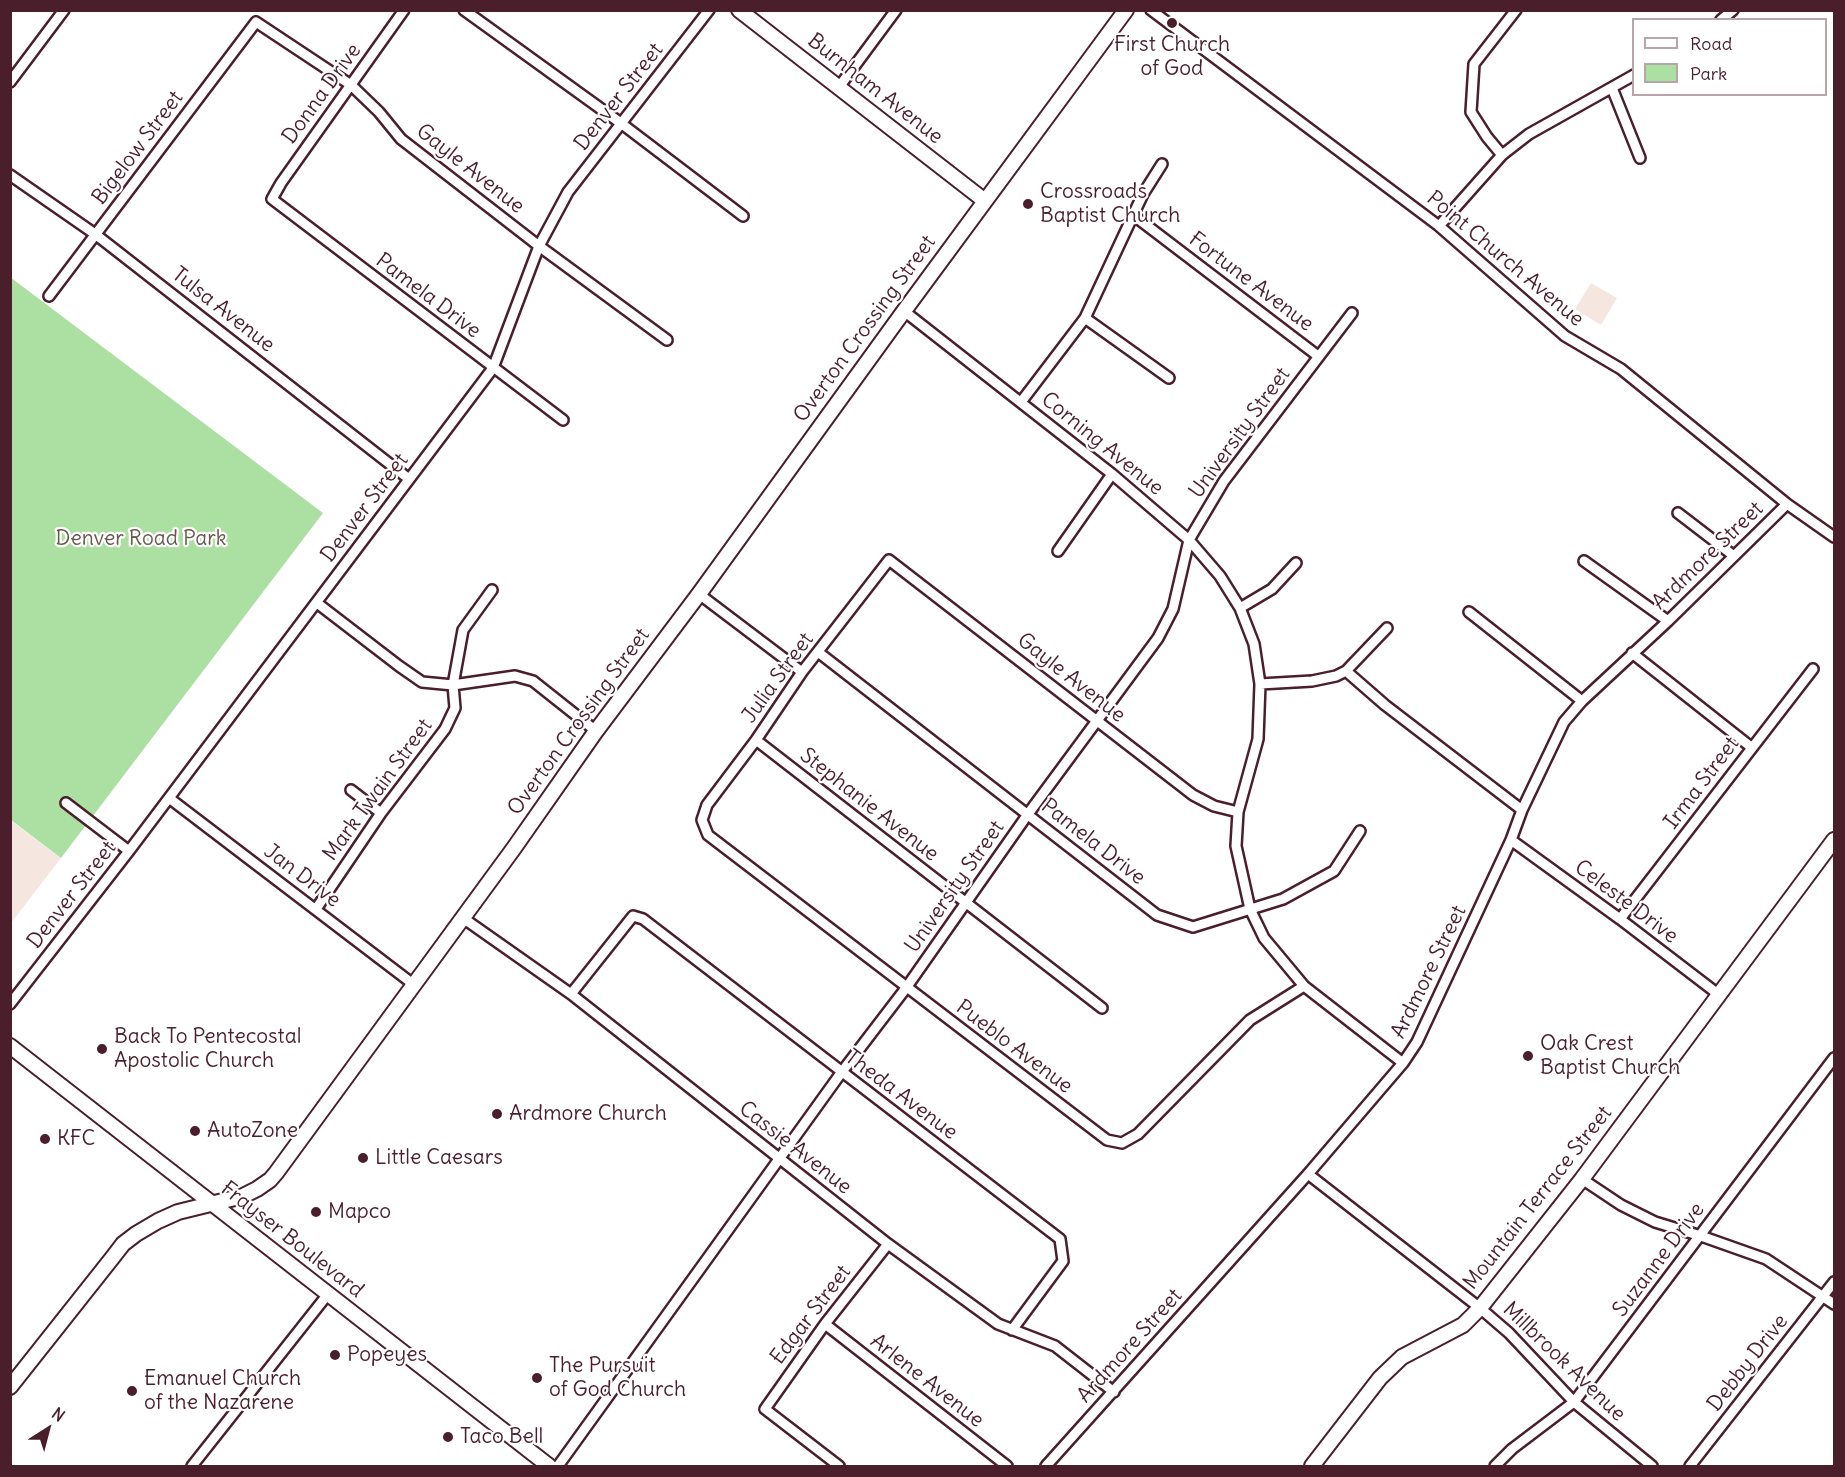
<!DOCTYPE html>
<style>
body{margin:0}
#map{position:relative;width:1845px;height:1477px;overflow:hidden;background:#fff;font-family:Delius,sans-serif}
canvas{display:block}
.frame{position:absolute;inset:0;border:12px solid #4a1f2b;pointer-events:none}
.legend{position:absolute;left:1632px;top:18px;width:195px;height:78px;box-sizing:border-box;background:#fff;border:2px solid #b7a5aa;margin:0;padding:8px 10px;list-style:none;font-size:18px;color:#4a1f2b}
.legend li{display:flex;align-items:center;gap:12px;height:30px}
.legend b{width:30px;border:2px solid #b7a5aa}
.north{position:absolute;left:18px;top:1399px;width:60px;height:60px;-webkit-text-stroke:4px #fff;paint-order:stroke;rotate:36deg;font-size:16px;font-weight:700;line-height:24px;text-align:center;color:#4a1f2b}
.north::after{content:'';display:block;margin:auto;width:21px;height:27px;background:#4a1f2b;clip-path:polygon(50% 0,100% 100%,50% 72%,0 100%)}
</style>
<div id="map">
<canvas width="1845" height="1477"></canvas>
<div class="frame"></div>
<ul class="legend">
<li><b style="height:8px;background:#fff"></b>Road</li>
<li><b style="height:16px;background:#ace0a2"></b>Park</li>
</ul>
<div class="north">N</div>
</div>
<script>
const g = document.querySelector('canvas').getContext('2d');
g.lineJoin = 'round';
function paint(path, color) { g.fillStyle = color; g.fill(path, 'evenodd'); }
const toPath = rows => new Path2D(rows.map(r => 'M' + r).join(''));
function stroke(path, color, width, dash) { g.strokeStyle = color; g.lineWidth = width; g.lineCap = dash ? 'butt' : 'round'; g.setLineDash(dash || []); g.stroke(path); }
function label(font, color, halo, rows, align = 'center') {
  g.font = font + ' Delius,sans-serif'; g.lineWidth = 4.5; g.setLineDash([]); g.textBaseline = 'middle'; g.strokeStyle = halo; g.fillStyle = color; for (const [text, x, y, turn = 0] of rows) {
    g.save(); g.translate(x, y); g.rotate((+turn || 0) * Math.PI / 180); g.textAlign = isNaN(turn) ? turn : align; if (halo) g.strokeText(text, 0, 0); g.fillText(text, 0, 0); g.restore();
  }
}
paint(toPath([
 [1591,283,1617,298,1601,325,1575,309],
 [10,820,61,858,11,923,10,923]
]), '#f6e6e0');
paint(toPath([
 [10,277,323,513,61,858,11,820]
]), '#ace0a2');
const street = toPath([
 [404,10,281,183,272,199,563,420],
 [464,10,622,124,743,216],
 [1151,10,1439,226,1565,336,1621,369,1787,504,1834,537],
 [1721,20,1733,10],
 [10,82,64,10],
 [839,87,896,10],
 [1612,88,1640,158],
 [1502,155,1487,137,1471,112,1474,64,1516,10],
 [10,175,95,234,409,479],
 [1133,215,1318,356],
 [1439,226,1502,155,1529,134,1634,75],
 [49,296,256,22,351,85,379,112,401,139,539,246,667,340],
 [904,311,1112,474,1189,540,1220,576,1240,608,1254,644,1260,684,1258,739,1238,812,1236,846,1250,909,1264,938,1304,986,1403,1063],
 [1085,318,1169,378],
 [1021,402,1085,318,1143,194,1162,164],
 [1678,513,1734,556],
 [1058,551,1112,474],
 [1584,561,1668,621],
 [699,594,802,672],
 [317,603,399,666,422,682,453,685,515,676,533,681,596,731],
 [1240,608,1272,589,1296,563],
 [1469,612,1582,701],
 [818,652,1157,915,1193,927,1283,899,1334,871,1360,831],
 [1632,653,1751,747],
 [1346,671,1385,705,1522,810],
 [1260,684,1312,681,1336,676,1346,671,1387,628],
 [756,740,1102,1008],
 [351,790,381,813],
 [169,798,413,984],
 [66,803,129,851],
 [1238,812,1214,806,1193,795,889,560,802,672,756,740,707,805,702,820,708,835,1107,1140,1122,1143,1138,1134,1250,1020,1304,986],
 [1511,840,1620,919,1718,994],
 [316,909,381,813,445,729,455,708,453,685,463,630,492,590],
 [463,918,571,994,888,1244,998,1324,1055,1346,1114,1392],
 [1620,919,1813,669],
 [571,994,633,916,643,919,1060,1239,1063,1261,1012,1330],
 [10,1004,129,851,493,368,539,246,568,192,709,10],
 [1308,1174,1480,1308,1509,1333,1574,1402,1652,1466],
 [1582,1179,1621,1205,1655,1222,1701,1236,1766,1259,1834,1304],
 [825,1324,1007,1466],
 [192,1466,328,1294],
 [558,1466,841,1073,906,988,1028,814,1158,638,1173,609,1189,540,1224,481,1352,313],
 [839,1466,765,1409,825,1324,888,1244],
 [1046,1466,1308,1174,1403,1063,1417,1042,1511,840,1522,810,1564,722,1582,701,1668,621,1787,504],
 [1495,1466,1512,1449,1574,1402,1834,1058],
 [1690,1466,1834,1282]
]);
const secondary = toPath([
 [739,10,985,201],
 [10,1046,549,1466],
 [10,1387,113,1257,123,1244,136,1234,158,1221,178,1212,243,1196,257,1189,270,1180,276,1173,514,848,596,731,699,594,904,311,1126,10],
 [1312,1466,1380,1378,1402,1357,1463,1325,1480,1308,1582,1179,1834,840]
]);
stroke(street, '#4a1f2b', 14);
stroke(secondary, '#4a1f2b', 18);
stroke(street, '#fff', 9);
stroke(secondary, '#fff', 14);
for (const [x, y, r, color] of [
 [1172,23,6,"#4a1f2b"],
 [1028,204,6,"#4a1f2b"],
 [102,1049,6,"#4a1f2b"],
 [1528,1056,6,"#4a1f2b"],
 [497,1114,6,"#4a1f2b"],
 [195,1131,6,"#4a1f2b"],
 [45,1139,6,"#4a1f2b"],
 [363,1158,6,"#4a1f2b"],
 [316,1212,6,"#4a1f2b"],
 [335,1355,6,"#4a1f2b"],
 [537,1378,6,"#4a1f2b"],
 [132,1391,6,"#4a1f2b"],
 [448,1437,6,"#4a1f2b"]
]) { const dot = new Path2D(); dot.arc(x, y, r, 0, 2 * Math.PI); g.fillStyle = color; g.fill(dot); stroke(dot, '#fff', 2); }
label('21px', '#4a1f2b', '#fff', [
 ["First Church",1172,45,"center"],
 ["of God",1172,69,"center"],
 ["Crossroads",1040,192],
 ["Baptist Church",1040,216],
 ["Back To Pentecostal",114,1037],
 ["Apostolic Church",114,1061],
 ["Oak Crest",1540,1044],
 ["Baptist Church",1540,1068],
 ["Ardmore Church",509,1114],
 ["AutoZone",207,1131],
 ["KFC",57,1139],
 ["Little Caesars",375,1158],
 ["Mapco",328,1212],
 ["Popeyes",347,1355],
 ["The Pursuit",549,1366],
 ["of God Church",549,1390],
 ["Emanuel Church",144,1379],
 ["of the Nazarene",144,1403],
 ["Taco Bell",460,1437]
], 'left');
label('21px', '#4a1f2b', '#fff', [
 ["Burnham Avenue",875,89,38],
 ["Donna Drive",322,94,-54],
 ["Denver Street",619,97,-52],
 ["Bigelow Street",138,148,-53],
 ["Gayle Avenue",470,169,38],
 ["Point Church Avenue",1505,259,40],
 ["Fortune Avenue",1251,282,37],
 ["Pamela Drive",428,296,37],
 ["Tulsa Avenue",223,310,38],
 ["Overton Crossing Street",865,329,-54],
 ["University Street",1240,433,-54],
 ["Corning Avenue",1102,444,39],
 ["Denver Street",365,508,-53],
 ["Ardmore Street",1708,556,-44],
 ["Julia Street",778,678,-54],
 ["Gayle Avenue",1071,678,38],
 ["Overton Crossing Street",579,722,-54],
 ["Irma Street",1702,783,-53],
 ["Mark Twain Street",378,790,-54],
 ["Stephanie Avenue",869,805,38],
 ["Pamela Drive",1093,842,38],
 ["Jan Drive",302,876,37],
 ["University Street",955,887,-55],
 ["Denver Street",72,895,-52],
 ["Celeste Drive",1626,902,37],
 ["Ardmore Street",1429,972,-64],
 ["Pueblo Avenue",1014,1047,37],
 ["Theda Avenue",901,1095,37],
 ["Cassie Avenue",795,1148,38],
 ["Mountain Terrace Street",1538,1198,-52],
 ["Frayser Boulevard",292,1240,38],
 ["Suzanne Drive",1659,1260,-53],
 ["Edgar Street",811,1315,-53],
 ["Ardmore Street",1130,1346,-48],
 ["Millbrook Avenue",1564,1362,44],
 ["Debby Drive",1748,1363,-52],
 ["Arlene Avenue",927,1381,38]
]);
label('21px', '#67594f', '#fff', [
 ["Denver Road Park",141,539]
]);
</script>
